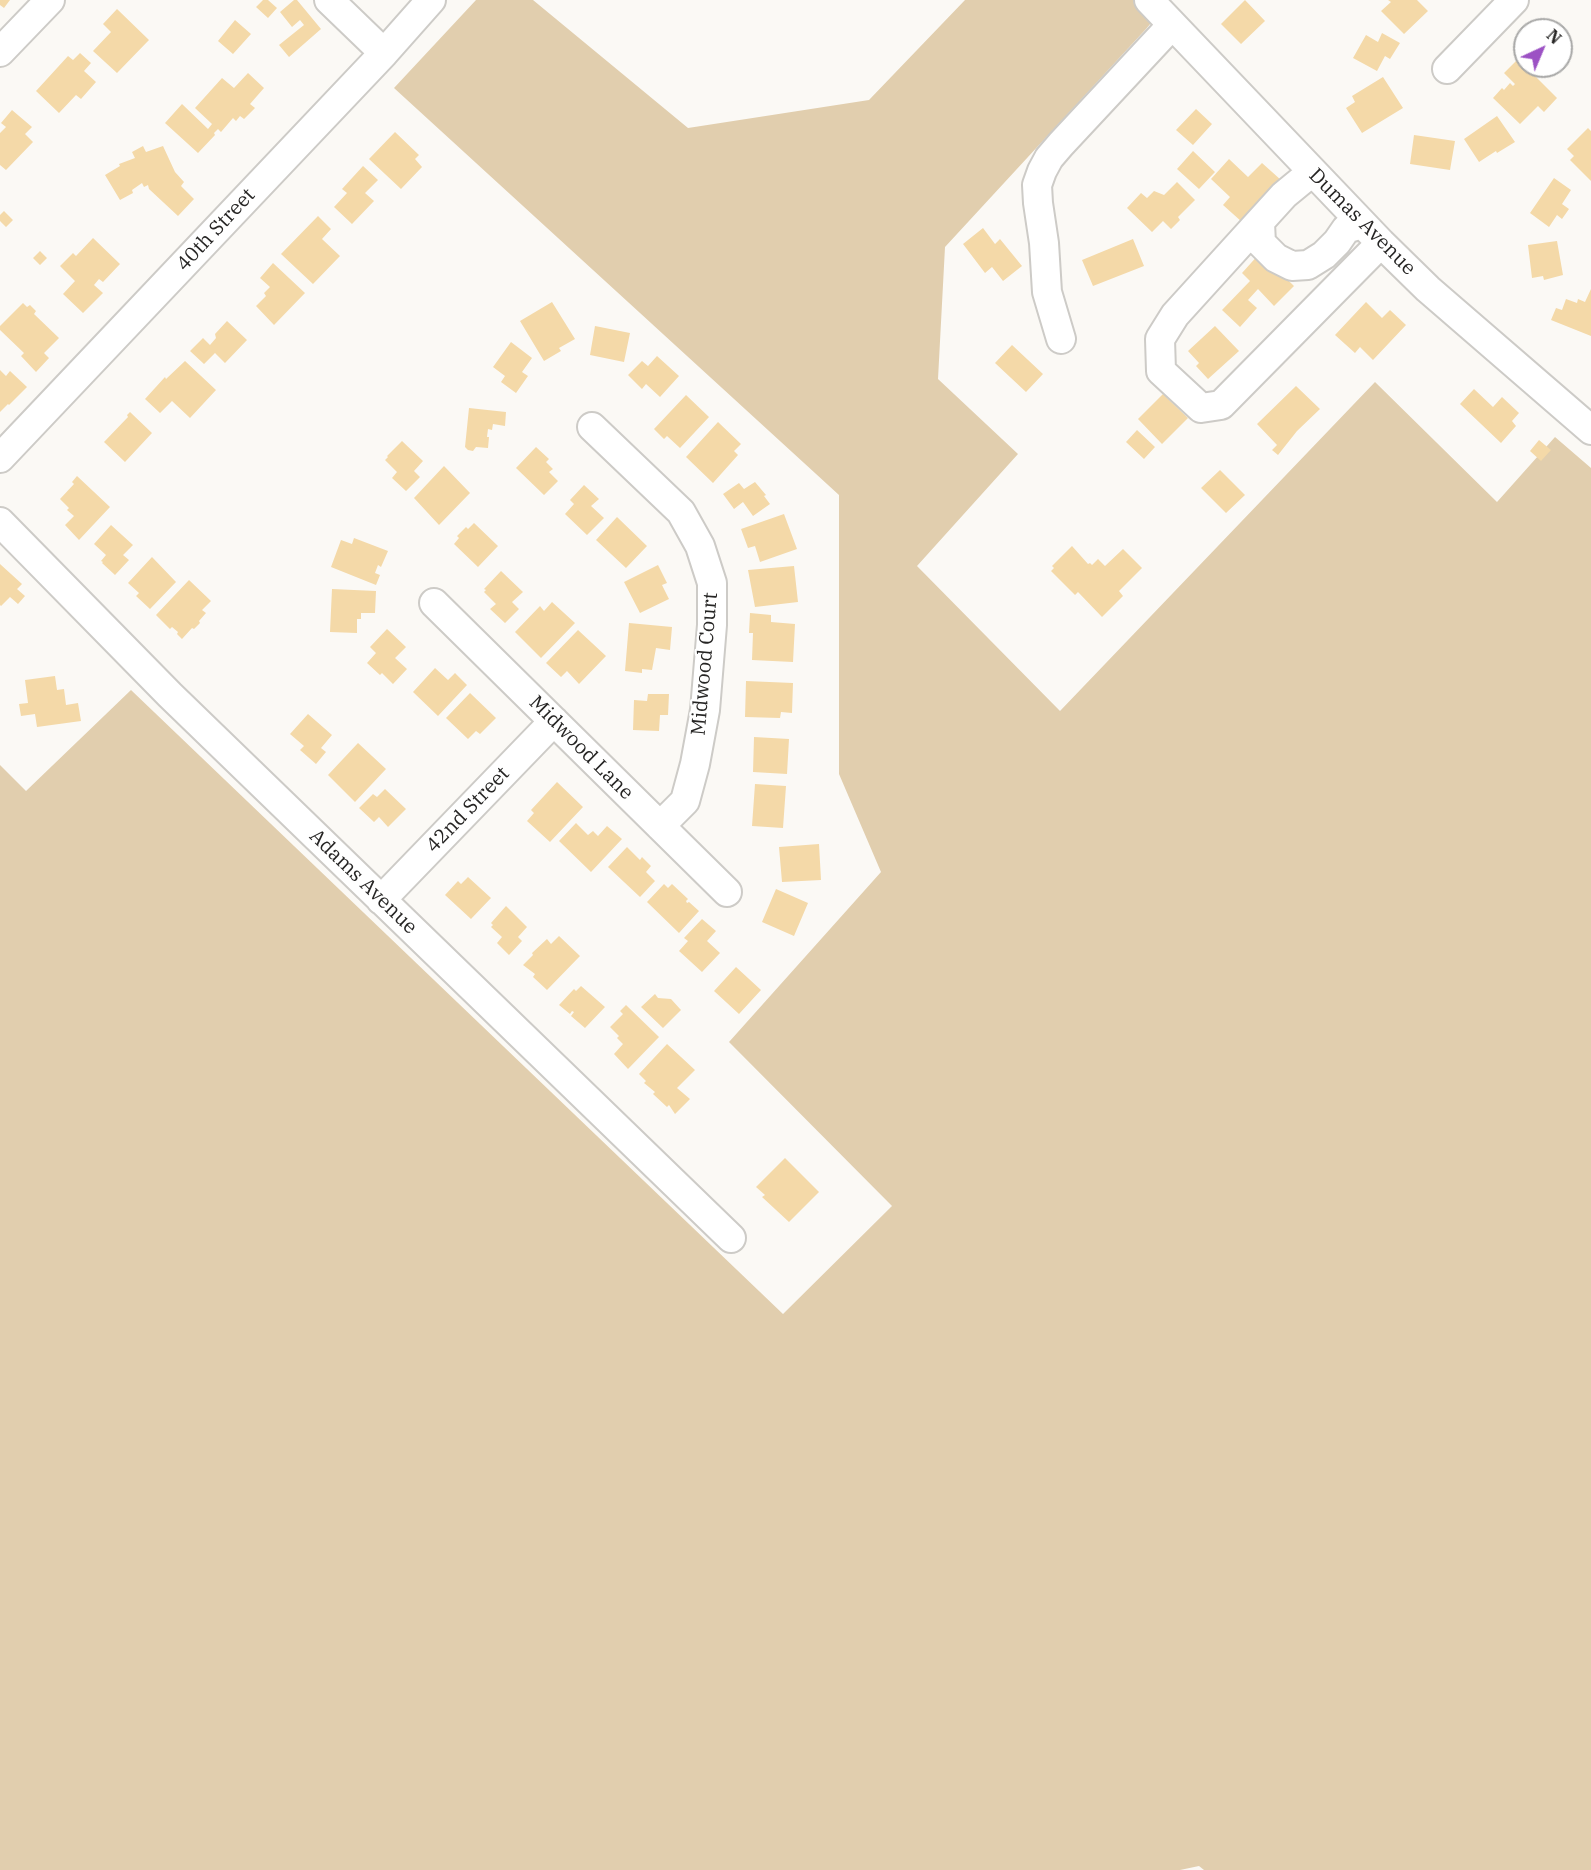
<!DOCTYPE html>
<style>
body{margin:0}
#map{position:relative;width:1591px;height:1870px;overflow:hidden;background:#fbf9f5;font-family:"IBM Plex Serif",serif}
canvas{display:block}
.north{position:absolute;left:1513px;top:18px;width:60px;height:60px;box-sizing:border-box;background:#fff;border:2px solid #a8a8a7;border-radius:50%;rotate:44deg;font-size:16px;font-weight:700;line-height:24px;text-align:center;color:#262524}
.north::after{content:'';display:block;margin:auto;width:21px;height:27px;background:#9c52c4;clip-path:polygon(50% 0,100% 100%,50% 72%,0 100%)}
</style>
<div id="map">
<canvas width="1591" height="1870"></canvas>
<div class="north">N</div>
</div>
<script>
const g = document.querySelector('canvas').getContext('2d');
g.lineJoin = 'round';
function paint(path, color) { g.fillStyle = color; g.fill(path, 'evenodd'); }
const toPath = rows => new Path2D(rows.map(r => 'M' + r).join(''));
function stroke(path, color, width, dash) { g.strokeStyle = color; g.lineWidth = width; g.lineCap = dash ? 'butt' : 'round'; g.setLineDash(dash || []); g.stroke(path); }
function label(font, color, halo, rows, align = 'center') {
  g.font = font + ' "IBM Plex Serif",serif'; g.lineWidth = 4.5; g.setLineDash([]); g.textBaseline = 'middle'; g.strokeStyle = halo; g.fillStyle = color; for (const [text, x, y, turn = 0] of rows) {
    g.save(); g.translate(x, y); g.rotate((+turn || 0) * Math.PI / 180); g.textAlign = isNaN(turn) ? turn : align; if (halo) g.strokeText(text, 0, 0); g.fillText(text, 0, 0); g.restore();
  }
}
paint(toPath([
 [476,0,533,0,688,128,869,100,965,0,1170,0,1146,29,945,247,938,379,1018,454,917,566,1060,711,1375,382,1497,502,1555,437,1591,468,1591,1870,1204,1870,1199,1866,1180,1870,0,1870,0,765,26,791,131,690,783,1314,892,1206,729,1042,881,872,839,774,839,495,394,88]
]), '#e1ceae');
paint(toPath([
 [0,0,10,0,4,8,0,5],
 [263,0,268,0,277,8,268,18,256,7],
 [294,0,297,0,321,29,289,57,279,45,304,25,300,20,292,27,280,12],
 [1245,0,1265,21,1241,44,1221,24],
 [1388,0,1417,0,1428,11,1404,34,1381,11,1391,2],
 [117,9,149,40,117,73,93,51,111,32,103,24],
 [235,20,251,34,233,54,218,41],
 [1382,33,1400,43,1390,59,1385,56,1377,71,1353,58,1366,35,1378,42],
 [80,53,91,63,84,71,96,82,81,99,76,95,59,113,36,91,68,56,73,60],
 [1518,59,1557,98,1544,112,1538,106,1520,124,1493,98,1502,88,1504,90,1510,83,1513,86,1515,84,1504,73],
 [248,73,264,88,250,104,255,108,244,119,240,116,236,121,233,118,221,132,218,129,214,133,215,135,198,153,165,123,182,104,208,129,212,124,195,108,222,78,234,88],
 [1383,77,1403,108,1362,133,1346,108,1355,102,1352,96],
 [1196,109,1212,124,1193,145,1176,130],
 [12,110,32,127,25,134,33,142,6,170,0,165,0,133,6,127,1,123],
 [1497,116,1515,142,1497,153,1496,151,1479,162,1464,139],
 [1588,128,1591,131,1591,181,1570,160,1574,156,1567,149],
 [395,132,419,155,415,159,422,167,401,189,369,159],
 [1414,135,1455,141,1450,170,1410,164],
 [143,146,146,152,163,146,175,172,184,182,181,186,194,199,178,216,149,189,148,185,144,187,142,183,132,190,133,193,120,200,105,175,120,166,119,164,135,158,132,152],
 [1193,151,1215,172,1199,189,1177,169],
 [1229,159,1248,177,1262,163,1281,180,1242,222,1223,205,1230,197,1211,179],
 [363,166,378,180,365,193,374,201,352,224,334,207,347,193,342,189],
 [1554,178,1571,190,1562,204,1569,209,1562,219,1557,215,1549,227,1530,213],
 [1177,182,1195,200,1178,217,1180,220,1171,229,1163,221,1152,232,1127,208,1141,193,1147,198,1154,191,1164,195],
 [4,211,13,220,6,227,0,221,0,215],
 [318,216,331,229,322,239,340,256,313,284,281,254],
 [983,228,995,244,1000,239,1022,266,1003,281,992,267,985,273,963,244],
 [93,238,120,264,103,282,99,279,94,285,103,293,83,313,63,294,75,281,60,266,73,253,76,256],
 [1133,239,1144,266,1093,286,1082,260],
 [1557,241,1563,275,1544,280,1543,276,1532,278,1528,245],
 [40,251,47,258,40,265,33,258],
 [1260,253,1294,286,1274,306,1258,289,1248,300,1257,308,1240,327,1222,310,1250,281,1242,273],
 [273,263,305,293,274,325,256,306,266,296,264,293,270,287,260,278],
 [1591,289,1591,336,1551,320,1556,308,1562,310,1566,299,1577,303,1578,299,1585,302],
 [552,302,575,339,559,348,561,351,544,361,520,321],
 [1366,302,1382,318,1390,310,1406,325,1373,360,1360,347,1355,353,1335,335],
 [23,303,27,307,30,305,36,311,34,314,59,338,44,353,49,358,36,372,21,356,24,353,0,330,0,326],
 [227,321,247,340,225,363,215,353,204,364,190,351,203,338,210,345,216,338,215,334],
 [595,326,630,333,624,362,590,355],
 [1215,326,1239,351,1208,379,1196,366,1199,363,1188,351],
 [511,342,532,358,522,372,528,376,516,393,501,382,505,376,493,367],
 [1012,345,1043,374,1026,392,995,363],
 [657,356,679,376,660,397,646,384,642,389,628,375,642,361,648,366],
 [185,361,216,390,190,418,172,401,160,413,145,399,165,377,166,379],
 [0,370,6,376,10,371,27,387,9,405,8,404,0,412],
 [1296,386,1320,409,1297,431,1278,455,1272,450,1277,445,1257,424],
 [1474,389,1493,407,1502,397,1519,413,1512,421,1516,426,1501,443,1460,404],
 [1163,394,1188,418,1162,444,1138,419],
 [686,395,709,417,680,448,667,436,664,439,654,429],
 [469,408,506,412,505,426,493,424,492,430,488,429,487,437,489,437,488,448,476,447,473,451,468,450,465,447],
 [130,412,152,433,125,462,104,442,128,417,127,415],
 [718,422,741,444,734,451,738,455,713,483,686,457],
 [1137,430,1155,447,1144,459,1126,442],
 [1539,440,1551,450,1541,461,1530,451],
 [402,441,423,461,414,471,420,477,406,491,392,478,397,472,385,460,388,457,387,456],
 [536,447,549,459,546,462,553,469,549,472,558,481,544,495,516,468],
 [444,466,470,493,439,525,414,498],
 [1220,470,1245,495,1226,513,1201,488],
 [77,476,110,507,79,540,65,525,74,516,67,510,69,508,60,499,74,484,72,482],
 [755,482,766,495,764,496,770,504,753,516,743,502,734,509,723,494,739,483,744,489],
 [584,485,599,499,591,506,604,518,587,535,565,514,574,504,570,500],
 [784,514,797,549,760,562,755,546,748,548,741,529],
 [617,517,647,546,626,568,596,540],
 [474,523,498,546,478,567,454,544,459,538,457,536,466,527,468,529],
 [111,525,133,545,123,555,129,560,115,575,102,563,103,562,101,561,106,555,94,544],
 [354,538,388,551,381,567,378,565,375,573,380,575,376,585,331,567,341,540,352,544],
 [1072,546,1088,564,1090,563,1092,565,1098,559,1105,566,1123,549,1142,568,1119,591,1123,596,1102,617,1078,592,1075,595,1051,571,1054,568,1052,566],
 [152,557,176,582,150,609,136,596,139,593,128,583],
 [0,564,22,584,17,589,25,596,18,604,10,597,1,606,0,605],
 [658,565,667,583,662,585,669,599,640,613,624,582],
 [794,566,798,602,755,607,748,570],
 [501,571,523,592,512,602,519,609,505,623,490,609,496,604,484,592,486,590,484,589],
 [189,580,211,601,202,610,206,613,199,621,200,623,194,629,192,628,182,639,177,634,178,632,172,627,170,629,156,615],
 [332,589,376,591,375,613,361,613,361,619,357,619,357,633,330,632],
 [552,602,575,623,541,658,515,632,540,606,544,611],
 [750,613,771,615,771,622,795,624,793,662,752,660,753,633,749,633],
 [629,623,672,627,670,650,656,648,652,670,642,669,642,673,625,671],
 [387,629,406,647,395,658,407,669,393,684,382,673,380,675,367,663,376,653,370,647],
 [578,630,606,656,579,684,567,671,561,677,546,663],
 [435,668,448,680,455,673,467,685,438,716,413,692],
 [55,676,57,690,64,689,66,705,78,703,81,721,37,727,35,714,21,716,19,704,28,703,25,680],
 [746,681,793,683,792,713,781,712,780,718,745,717],
 [470,693,496,718,480,734,476,731,468,739,446,718],
 [648,694,669,694,668,715,660,715,659,731,633,730,634,700,647,701],
 [308,714,332,735,321,748,326,752,316,764,300,750,304,746,290,734],
 [754,737,789,739,787,774,753,772],
 [358,743,386,769,355,802,328,775],
 [557,782,583,807,550,842,527,821,534,813,531,810],
 [755,784,786,786,783,828,752,826],
 [385,789,406,809,388,827,379,817,374,822,359,808,373,794,377,797],
 [576,823,588,835,593,831,598,836,607,826,622,839,591,872,559,841],
 [819,844,821,880,782,882,779,847],
 [627,847,640,860,642,857,651,866,646,872,655,881,640,897,608,867],
 [468,877,491,898,471,919,445,895,458,881,461,884],
 [664,884,668,888,672,884,688,899,686,901,687,903,689,902,699,911,679,933,647,902],
 [776,889,808,903,794,936,762,922],
 [506,906,527,927,518,937,522,941,509,955,497,943,502,937,491,927,493,925,491,923],
 [702,919,716,931,707,941,720,953,702,972,679,951,688,941,684,938],
 [559,936,580,956,547,990,533,977,535,974,523,965,533,955,532,953,547,939,551,944],
 [736,967,761,990,739,1014,714,991],
 [581,986,605,1007,585,1028,571,1016,574,1012,572,1011,570,1014,559,1005,574,989,576,991],
 [655,994,658,998,671,999,681,1010,663,1028,641,1007],
 [626,1005,659,1037,628,1069,614,1054,623,1044,617,1038,619,1036,610,1027,623,1014,620,1011],
 [667,1044,695,1070,677,1088,690,1099,675,1114,669,1105,667,1107,653,1094,655,1092,644,1083,646,1081,639,1074],
 [785,1158,819,1192,789,1222,762,1197,765,1195,756,1187]
]), '#f4d9a8');
const minor = toPath([
 [329,0,384,53],
 [1149,0,1381,243,1428,289,1591,430],
 [0,52,50,0],
 [1447,69,1514,0],
 [1312,172,1284,195,1175,315,1160,339,1161,371,1201,408,1221,405,1381,243],
 [1260,223,1261,243,1276,258,1292,266,1308,265,1324,255,1337,242,1346,229,1362,224],
 [1061,339,1047,292,1044,243,1038,203,1037,185,1042,171,1049,158,1061,144,1172,25],
 [592,427,681,512,700,546,712,583,712,625,705,710,695,764,685,801,660,826],
 [0,458,384,53,431,0],
 [0,522,170,695,731,1238],
 [434,603,727,892],
 [381,900,554,721]
]);
stroke(minor, '#cdcbc7', 32);
stroke(minor, '#fff', 28);
label('20px', '#262524', '#fff', [
 ["Dumas Avenue",1362,222,45],
 ["40th Street",216,230,-47],
 ["Midwood Court",705,664,-85],
 ["Midwood Lane",581,748,45],
 ["42nd Street",468,810,-46],
 ["Adams Avenue",363,882,44]
]);
</script>
